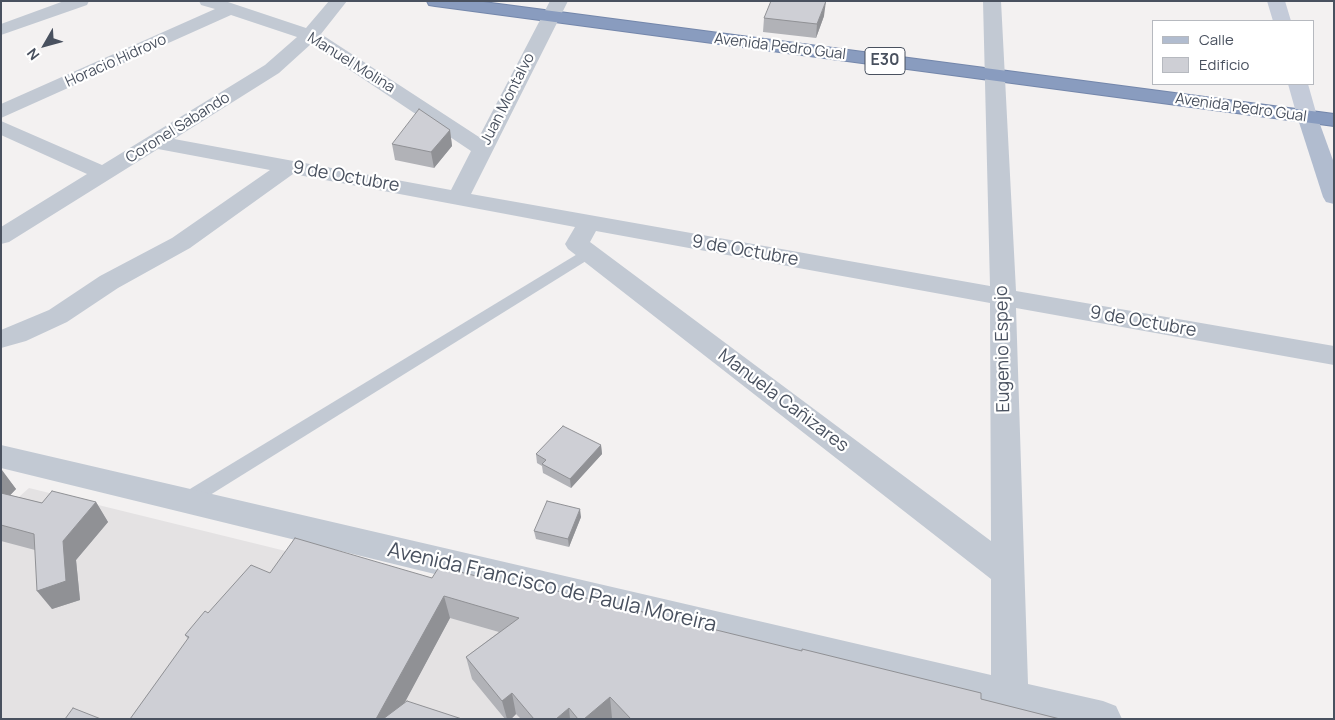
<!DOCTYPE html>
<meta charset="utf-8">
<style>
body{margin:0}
#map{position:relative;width:1335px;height:720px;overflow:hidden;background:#f3f1f1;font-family:Manrope,sans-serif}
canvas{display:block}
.frame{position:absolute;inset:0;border:2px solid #49515f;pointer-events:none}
.legend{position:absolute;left:1152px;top:20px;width:162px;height:65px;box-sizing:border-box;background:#fff;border:1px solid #b6b9bf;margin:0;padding:6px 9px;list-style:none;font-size:15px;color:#49515f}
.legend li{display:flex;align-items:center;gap:10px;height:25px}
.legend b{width:25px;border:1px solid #b6b9bf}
.north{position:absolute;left:20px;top:20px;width:50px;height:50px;-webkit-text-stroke:4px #fff;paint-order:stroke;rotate:232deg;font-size:14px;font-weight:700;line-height:20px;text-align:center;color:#49515f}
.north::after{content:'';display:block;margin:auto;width:18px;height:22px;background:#49515f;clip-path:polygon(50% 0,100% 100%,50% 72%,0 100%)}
</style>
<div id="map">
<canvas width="1335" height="720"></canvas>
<div class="frame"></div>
<ul class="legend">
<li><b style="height:6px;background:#b1bccf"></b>Calle</li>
<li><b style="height:14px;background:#cecfd5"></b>Edificio</li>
</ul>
<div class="north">N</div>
</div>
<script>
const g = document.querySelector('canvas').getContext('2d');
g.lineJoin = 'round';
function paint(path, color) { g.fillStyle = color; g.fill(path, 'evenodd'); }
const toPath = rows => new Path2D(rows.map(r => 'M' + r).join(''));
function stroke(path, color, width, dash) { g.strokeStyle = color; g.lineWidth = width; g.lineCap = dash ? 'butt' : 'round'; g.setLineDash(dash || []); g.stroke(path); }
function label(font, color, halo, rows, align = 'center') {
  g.font = font + ' Manrope,sans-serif'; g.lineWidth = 4.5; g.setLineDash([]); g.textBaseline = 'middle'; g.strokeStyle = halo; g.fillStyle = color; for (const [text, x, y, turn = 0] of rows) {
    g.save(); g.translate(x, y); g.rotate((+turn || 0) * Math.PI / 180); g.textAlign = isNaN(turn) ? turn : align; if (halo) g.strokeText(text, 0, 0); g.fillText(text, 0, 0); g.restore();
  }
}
paint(toPath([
 [29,488,970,719,1,719,1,513]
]), '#e4e2e3');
const highway = toPath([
 [427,1,476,1,1334,114,1334,126,435,6,429,5,427,1]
]);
stroke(highway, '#7487ab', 2);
paint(toPath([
 [589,249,594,250,596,253,594,256,194,505,187,507,180,505,178,500,180,495,584,250,589,249]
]), '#c2c9d3');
paint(toPath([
 [64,1,89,1,87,5,1,35,1,24,64,1],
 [199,1,225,1,306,28,329,1,347,1,321,34,479,137,550,1,568,1,471,194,990,286,983,1,1001,1,1016,291,1334,346,1334,365,1016,308,1028,684,1103,701,1116,706,1122,719,1028,719,1,468,1,445,991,675,991,579,568,249,565,244,575,227,293,174,190,248,118,288,67,322,26,341,1,348,1,330,49,310,100,276,172,238,270,170,158,149,9,242,1,244,1,227,87,174,1,135,1,121,102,165,265,65,297,37,231,15,1,118,1,104,215,9,201,5,199,1],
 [311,44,471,151,451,190,174,139,279,73,311,44],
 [596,231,990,303,991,541,590,242,596,231]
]), '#c2c9d3');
paint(toPath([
 [1267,1,1285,1,1291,21,1273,21,1267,1],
 [1288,84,1308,84,1317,116,1314,120,1307,122,1300,120,1297,116,1288,84]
]), '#c4cbd9');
paint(toPath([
 [1307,110,1314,112,1317,116,1334,163,1334,204,1326,202,1323,197,1297,116,1300,112,1307,110]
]), '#b1bccf');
paint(highway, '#899cbf');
paint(toPath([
 [824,16,816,38,763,32,764,18],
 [450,130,452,146,434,168,395,160,392,144],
 [601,445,602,454,571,488,543,473,542,466,537,463,536,454],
 [1,470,16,489,10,495,42,503,96,502,108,522,76,560,80,600,52,609,35,550,1,541],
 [581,517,569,547,536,539,534,531],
 [270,573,432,578,981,699,1060,719,613,719,612,718,611,719,521,719,516,714,511,719,505,719,472,679,466,657,499,632,450,618,404,703,462,719,130,719,188,639,185,635,208,613]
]), '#b1b2b7');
paint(toPath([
 [826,1,824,16,816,38,817,24],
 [450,130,452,146,434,168,431,152],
 [601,445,602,454,571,488,570,479],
 [1,470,2,470,16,489,1,505],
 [96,502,108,522,76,560,80,600,52,609,37,591,63,541],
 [580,509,581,517,569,547,568,539],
 [444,596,450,618,396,719,376,719],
 [512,693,516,714,511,719,507,719,502,701],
 [610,697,612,718,611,719,584,719],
 [569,708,570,719,556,719]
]), '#909195');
const building = toPath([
 [771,1,826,1,817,24,764,18,771,1],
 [419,109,450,130,431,152,392,144,419,109],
 [563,426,601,445,570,479,542,464,546,460,536,454,563,426],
 [52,491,96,502,63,541,66,581,37,591,34,534,1,525,1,493,42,503,52,491],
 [547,501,580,509,568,539,534,531,547,501],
 [295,538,432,578,439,567,551,594,553,590,802,651,802,649,981,693,981,699,1060,719,631,719,610,697,584,719,578,719,569,708,556,719,534,719,512,693,502,701,466,657,519,618,444,596,376,719,130,719,189,637,185,635,205,611,208,613,251,565,270,573,295,538],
 [407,701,462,719,383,719,407,701],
 [73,708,101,719,65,719,73,708]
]);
paint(building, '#cecfd5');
stroke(building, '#909195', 1);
label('15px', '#49515f', '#fff', [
 ["Avenida Pedro Gual",780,47,7],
 ["Horacio Hidrovo",116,61,-24],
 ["Manuel Molina",351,63,32],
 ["Juan Montalvo",508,99,-63],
 ["Avenida Pedro Gual",1241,108,8],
 ["Coronel Sabando",178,128,-32]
]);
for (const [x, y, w] of [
 [885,61,40]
]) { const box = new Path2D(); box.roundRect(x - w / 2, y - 13.5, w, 27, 4); g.fillStyle = '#fff'; g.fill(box); stroke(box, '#49515f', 1); }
label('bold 16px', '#49515f', null, [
 ["E30",885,61]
]);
label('18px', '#49515f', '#fff', [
 ["9 de Octubre",346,177,10],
 ["9 de Octubre",745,251,10],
 ["9 de Octubre",1143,322,10],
 ["Eugenio Espejo",1003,349,-91],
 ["Manuela Cañizares",783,401,37]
]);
label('21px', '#49515f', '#fff', [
 ["Avenida Francisco de Paula Moreira",552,588,13]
]);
</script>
